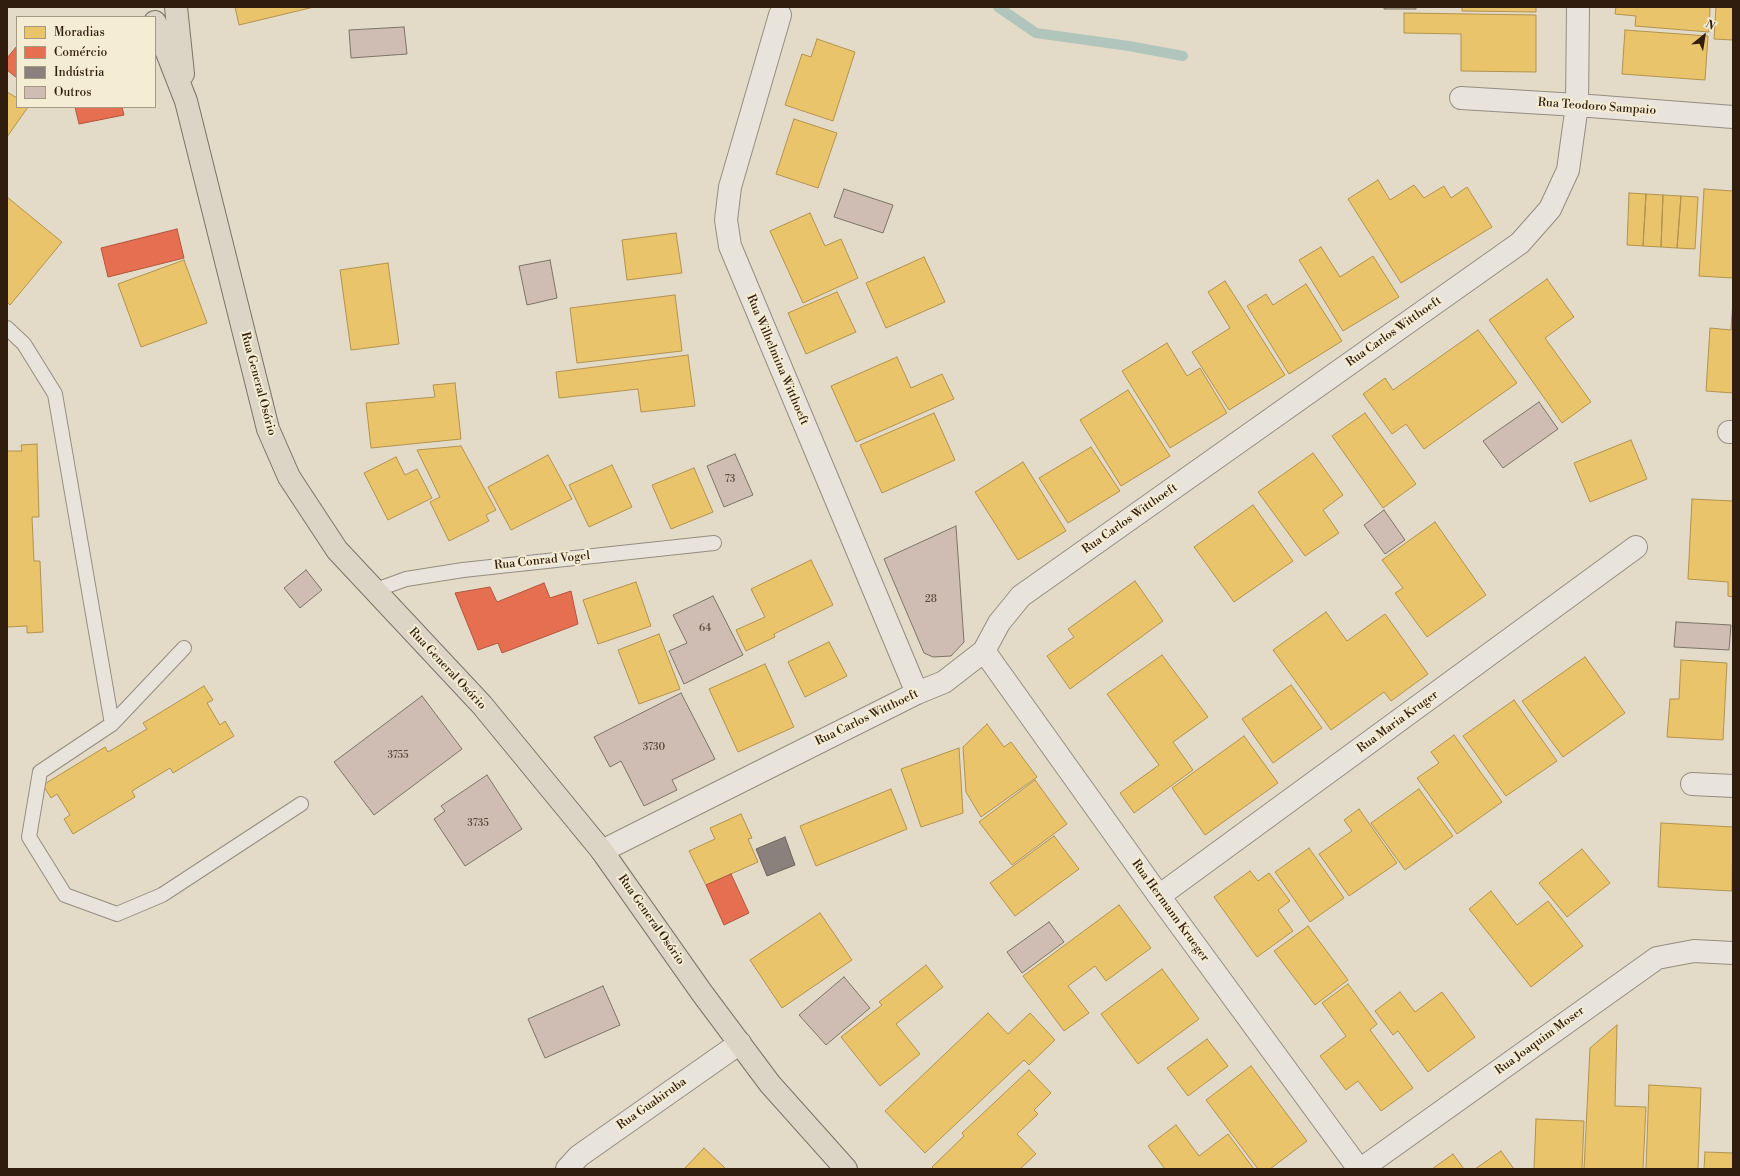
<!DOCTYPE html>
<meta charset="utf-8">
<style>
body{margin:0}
#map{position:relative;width:1740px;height:1176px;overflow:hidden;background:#e3dbc7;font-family:"Libre Bodoni",serif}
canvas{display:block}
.frame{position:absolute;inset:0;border:8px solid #311d0e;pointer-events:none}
.legend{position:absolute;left:16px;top:16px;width:140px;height:92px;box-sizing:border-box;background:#f4ecd3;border:1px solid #a69984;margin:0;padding:5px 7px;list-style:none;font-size:12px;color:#311d0e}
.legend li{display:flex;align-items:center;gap:8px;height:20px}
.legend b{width:20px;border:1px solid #a69984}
.north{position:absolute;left:1684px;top:16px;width:40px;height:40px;-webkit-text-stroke:3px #f4ecd3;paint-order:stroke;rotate:30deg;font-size:11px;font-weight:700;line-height:16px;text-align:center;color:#311d0e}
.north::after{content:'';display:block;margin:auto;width:14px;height:18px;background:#311d0e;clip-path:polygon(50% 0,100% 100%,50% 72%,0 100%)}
</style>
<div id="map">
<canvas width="1740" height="1176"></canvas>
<div class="frame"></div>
<ul class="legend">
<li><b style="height:11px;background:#e9c46a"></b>Moradias</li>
<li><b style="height:11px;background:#e76f51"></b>Comércio</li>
<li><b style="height:11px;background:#8a817c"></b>Indústria</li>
<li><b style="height:11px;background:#cfbcb2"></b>Outros</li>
</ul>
<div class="north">N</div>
</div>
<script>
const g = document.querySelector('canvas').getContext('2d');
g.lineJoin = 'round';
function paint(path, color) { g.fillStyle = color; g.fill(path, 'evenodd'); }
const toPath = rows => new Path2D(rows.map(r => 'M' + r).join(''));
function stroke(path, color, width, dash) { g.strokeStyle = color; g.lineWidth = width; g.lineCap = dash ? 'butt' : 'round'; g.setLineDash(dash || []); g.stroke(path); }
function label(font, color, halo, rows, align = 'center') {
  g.font = font + ' "Libre Bodoni",serif'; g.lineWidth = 4; g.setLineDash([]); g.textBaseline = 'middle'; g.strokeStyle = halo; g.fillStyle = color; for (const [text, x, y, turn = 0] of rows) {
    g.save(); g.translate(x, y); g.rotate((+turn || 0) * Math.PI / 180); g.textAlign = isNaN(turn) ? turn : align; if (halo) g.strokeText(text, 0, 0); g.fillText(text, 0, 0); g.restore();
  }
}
const homes = toPath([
 [235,7,314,7,239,25,235,7],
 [1462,7,1536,7,1536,12,1462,11,1462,7],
 [1616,7,1710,7,1709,32,1635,26,1636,16,1615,14,1616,7],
 [1716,7,1733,7,1733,40,1714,39,1716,7],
 [1404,13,1536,15,1536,72,1461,71,1461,34,1404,33,1404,13],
 [1625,30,1708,36,1705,80,1622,74,1625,30],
 [817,39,855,52,833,121,785,105,802,54,811,57,817,39],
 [7,92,17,98,17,107,28,107,7,137,7,92],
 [794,119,837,133,818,188,776,174,794,119],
 [1378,180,1390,200,1414,185,1424,198,1444,186,1451,198,1467,187,1492,227,1401,283,1348,199,1378,180],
 [1704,189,1733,191,1733,278,1699,276,1704,189],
 [1629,193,1646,194,1643,246,1627,245,1629,193],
 [1646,194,1663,195,1661,247,1643,246,1646,194],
 [1663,195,1681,196,1677,248,1661,247,1663,195],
 [1681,196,1698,197,1695,249,1677,248,1681,196],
 [7,197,62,242,10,305,7,302,7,197],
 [810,213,825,246,841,239,858,278,803,303,770,231,810,213],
 [676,233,682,273,627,280,622,240,676,233],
 [1321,247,1340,277,1373,256,1399,297,1343,331,1299,260,1321,247],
 [924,257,945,302,886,328,866,283,924,257],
 [184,260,207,323,141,347,118,284,184,260],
 [388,263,399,344,351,350,340,270,388,263],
 [1547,279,1574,317,1545,338,1591,402,1562,423,1489,320,1547,279],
 [1225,281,1285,375,1229,410,1192,352,1230,328,1208,292,1225,281],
 [1306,284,1342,341,1289,374,1247,306,1266,294,1273,305,1306,284],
 [837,292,856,332,806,354,788,313,837,292],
 [675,295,682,351,577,363,570,308,675,295],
 [1733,300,1733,393,1706,391,1710,328,1731,330,1733,300],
 [1478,330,1517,383,1424,449,1406,424,1392,434,1363,394,1385,378,1393,390,1478,330],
 [1167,343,1187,376,1200,368,1227,413,1170,448,1122,371,1167,343],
 [688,355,695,406,641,412,638,389,559,398,556,372,688,355],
 [897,357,911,388,942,374,954,399,856,442,831,386,897,357],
 [455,383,461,439,371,448,366,403,435,397,433,385,455,383],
 [1128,390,1170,456,1121,486,1080,420,1128,390],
 [934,413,955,460,882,493,860,445,934,413],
 [1365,413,1416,484,1383,508,1332,436,1365,413],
 [1631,440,1647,479,1590,502,1574,463,1631,440],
 [37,444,39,517,32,517,34,561,40,561,43,632,27,633,27,626,7,627,7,451,22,451,21,445,37,444],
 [461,446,496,510,486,515,489,521,449,541,430,502,440,497,417,450,461,446],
 [1091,447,1120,491,1068,523,1039,478,1091,447],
 [1313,453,1343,495,1323,510,1339,533,1305,556,1258,492,1313,453],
 [548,455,572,499,511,530,488,487,548,455],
 [396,457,405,475,417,469,432,498,388,520,364,473,396,457],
 [1023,462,1066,531,1018,560,975,492,1023,462],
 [612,465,632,507,589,527,569,485,612,465],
 [694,468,713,512,671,529,652,485,694,468],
 [1692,499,1733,501,1733,597,1728,596,1728,582,1688,579,1692,499],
 [1253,505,1293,561,1234,602,1194,547,1253,505],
 [1435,522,1486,595,1427,637,1395,593,1403,588,1382,560,1435,522],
 [811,560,833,605,774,634,775,637,746,651,736,630,765,617,751,589,811,560],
 [1135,581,1163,621,1070,689,1047,656,1074,637,1068,629,1135,581],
 [636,582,651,626,598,644,583,600,636,582],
 [1326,612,1347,641,1385,614,1428,674,1391,701,1384,692,1331,730,1273,650,1326,612],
 [659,634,680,689,639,704,618,650,659,634],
 [829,642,847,676,805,697,788,662,829,642],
 [1162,655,1208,717,1173,742,1193,770,1134,813,1120,793,1159,765,1107,694,1162,655],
 [1585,657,1625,713,1563,757,1522,701,1585,657],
 [1681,660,1727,663,1723,740,1667,737,1670,699,1679,699,1681,660],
 [765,664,794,727,738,752,709,689,765,664],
 [1291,685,1322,728,1273,763,1242,719,1291,685],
 [204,686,213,700,207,703,220,725,225,721,234,736,173,773,170,768,132,791,135,797,73,834,64,819,70,815,57,794,51,798,43,785,105,747,108,752,147,729,143,723,204,686],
 [1514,700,1557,761,1506,796,1463,736,1514,700],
 [987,724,1004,747,1011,742,1037,777,981,817,966,792,963,747,987,724],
 [1454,735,1502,802,1457,834,1417,778,1439,763,1431,752,1454,735],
 [1244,736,1278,783,1205,835,1172,788,1244,736],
 [959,748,963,813,921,827,901,769,959,748],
 [1035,780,1067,824,1012,865,979,822,1035,780],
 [891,789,907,829,816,866,800,826,891,789],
 [1419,789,1453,836,1405,870,1371,823,1419,789],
 [1359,809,1397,863,1349,896,1319,854,1352,831,1344,820,1359,809],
 [741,814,752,838,748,839,758,862,706,885,689,851,715,839,710,828,741,814],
 [1661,823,1733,827,1732,891,1658,887,1661,823],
 [1054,836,1079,869,1015,916,990,883,1054,836],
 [1309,848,1344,898,1310,922,1275,872,1309,848],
 [1582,849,1610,883,1567,917,1539,883,1582,849],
 [1250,871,1258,881,1269,873,1290,901,1278,910,1293,931,1257,957,1214,897,1250,871],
 [1491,891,1517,925,1548,901,1583,946,1531,987,1469,909,1491,891],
 [1119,905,1151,948,1106,981,1095,966,1068,986,1089,1013,1064,1031,1023,976,1119,905],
 [820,913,852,960,782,1008,750,960,820,913],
 [1308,926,1348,980,1315,1005,1274,951,1308,926],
 [926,965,943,987,896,1024,920,1054,880,1086,841,1037,882,1005,879,1002,926,965],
 [1162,969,1199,1019,1138,1064,1101,1014,1162,969],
 [1348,984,1377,1024,1370,1030,1413,1088,1381,1111,1358,1081,1346,1090,1320,1056,1346,1036,1322,1003,1348,984],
 [1400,992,1415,1012,1442,992,1475,1037,1428,1072,1398,1031,1393,1035,1375,1011,1400,992],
 [988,1013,1008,1034,1030,1013,1055,1040,1029,1065,1024,1060,925,1153,885,1111,988,1013],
 [1617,1025,1615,1106,1646,1107,1643,1169,1584,1169,1590,1048,1617,1025],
 [1207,1039,1228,1066,1188,1096,1167,1068,1207,1039],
 [1251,1066,1307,1141,1270,1169,1258,1169,1206,1100,1251,1066],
 [1029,1070,1051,1093,1034,1110,1038,1114,1017,1134,1036,1154,1020,1169,934,1169,932,1167,964,1136,962,1133,1029,1070],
 [1649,1085,1701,1088,1698,1169,1646,1169,1649,1085],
 [1536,1119,1584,1121,1582,1169,1534,1169,1536,1119],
 [1176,1125,1199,1156,1228,1134,1254,1169,1165,1169,1148,1146,1176,1125],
 [704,1148,726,1169,684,1169,704,1148],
 [1501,1151,1514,1169,1475,1169,1501,1151],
 [1705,1152,1733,1153,1733,1169,1704,1169,1705,1152],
 [1453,1154,1464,1169,1432,1169,1453,1154]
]);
paint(homes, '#e9c46a');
stroke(homes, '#b2924e', 1);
const shops = toPath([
 [17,46,17,78,7,70,7,58,17,46],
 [75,107,122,107,124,115,79,124,75,107],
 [177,229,184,258,108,277,101,248,177,229],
 [544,583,550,598,571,591,578,624,502,653,498,643,478,650,455,593,490,587,497,602,544,583],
 [731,874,749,913,724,925,706,885,731,874]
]);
paint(shops, '#e76f51');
stroke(shops, '#b0563d', 1);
const industry = toPath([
 [785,837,795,865,767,876,756,849,785,837]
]);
paint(industry, '#8a817c');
stroke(industry, '#6f635b', 1);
stroke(toPath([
 [998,7,1036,33,1129,46,1183,56]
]), '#b1c5bc', 10);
const building = toPath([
 [1384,7,1416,7,1416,9,1384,9,1384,7],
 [404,27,407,54,351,58,349,30,404,27],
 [844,189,893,205,883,233,834,217,844,189],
 [550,260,557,298,527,305,519,266,550,260],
 [1539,402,1558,429,1503,468,1483,441,1539,402],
 [735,454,753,495,724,507,707,466,735,454],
 [1384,510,1405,540,1385,554,1364,525,1384,510],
 [956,526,964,642,951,656,933,657,924,653,884,559,956,526],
 [306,570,322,590,300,608,284,588,306,570],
 [713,596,743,655,684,684,669,651,687,643,673,615,713,596],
 [1676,622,1731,625,1729,650,1674,647,1676,622],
 [681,693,715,759,672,780,677,790,644,806,621,761,610,767,594,737,681,693],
 [422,696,462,749,374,815,334,762,422,696],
 [487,775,522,829,465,866,434,819,445,811,441,806,487,775],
 [1049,922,1064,942,1022,973,1007,952,1049,922],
 [844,977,870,1008,826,1045,799,1015,844,977],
 [603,986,620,1025,545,1058,528,1019,603,986]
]);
paint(building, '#cfbcb2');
stroke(building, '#7b7467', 1);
const lane = toPath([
 [7,328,24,344,55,394,112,724],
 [373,591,406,579,463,570,714,543],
 [184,648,112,724,40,772,29,837,65,895,117,914,162,895,301,804]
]);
const street = toPath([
 [780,15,730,187,726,220,730,246,917,693],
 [1461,98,1577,105,1733,117],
 [1729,432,1733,432],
 [984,651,1159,896,1359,1169],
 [1692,784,1733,786],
 [602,851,917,693,944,682,984,651,999,623,1021,596,1520,243,1550,209,1568,170,1577,105,1578,7],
 [1159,896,1636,547],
 [567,1169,579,1156,740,1043],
 [1361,1169,1657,958,1694,951,1733,953]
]);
const primary = toPath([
 [176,7,183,74],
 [155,22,186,101,268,429,289,477,337,550,482,705,602,851,702,993,770,1084,846,1169]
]);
stroke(lane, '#948d80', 16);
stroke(street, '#948d80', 24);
stroke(primary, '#7b7467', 24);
stroke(lane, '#e8e4db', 14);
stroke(street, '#e8e4db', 22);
stroke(primary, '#dcd4c5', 22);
label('10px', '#584537', null, [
 ["73",730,480],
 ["28",931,600],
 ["64",705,629],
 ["3730",654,748],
 ["3755",398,756],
 ["3735",478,824]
]);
label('12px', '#311d0e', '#f4ecd3', [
 ["Rua Teodoro Sampaio",1597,107,4],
 ["Rua Carlos Witthoeft",1394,332,-35],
 ["Rua Wilhelmina Witthoeft",777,360,67],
 ["Rua General Osório",258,384,75],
 ["Rua Carlos Witthoeft",1130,519,-35],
 ["Rua Conrad Vogel",542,561,-6],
 ["Rua General Osório",447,669,47],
 ["Rua Carlos Witthoeft",867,718,-26],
 ["Rua Maria Kruger",1398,722,-36],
 ["Rua Hermann Krueger",1170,911,54],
 ["Rua General Osório",651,920,55],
 ["Rua Joaquim Moser",1540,1041,-36],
 ["Rua Guabiruba",652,1104,-35]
]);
</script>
